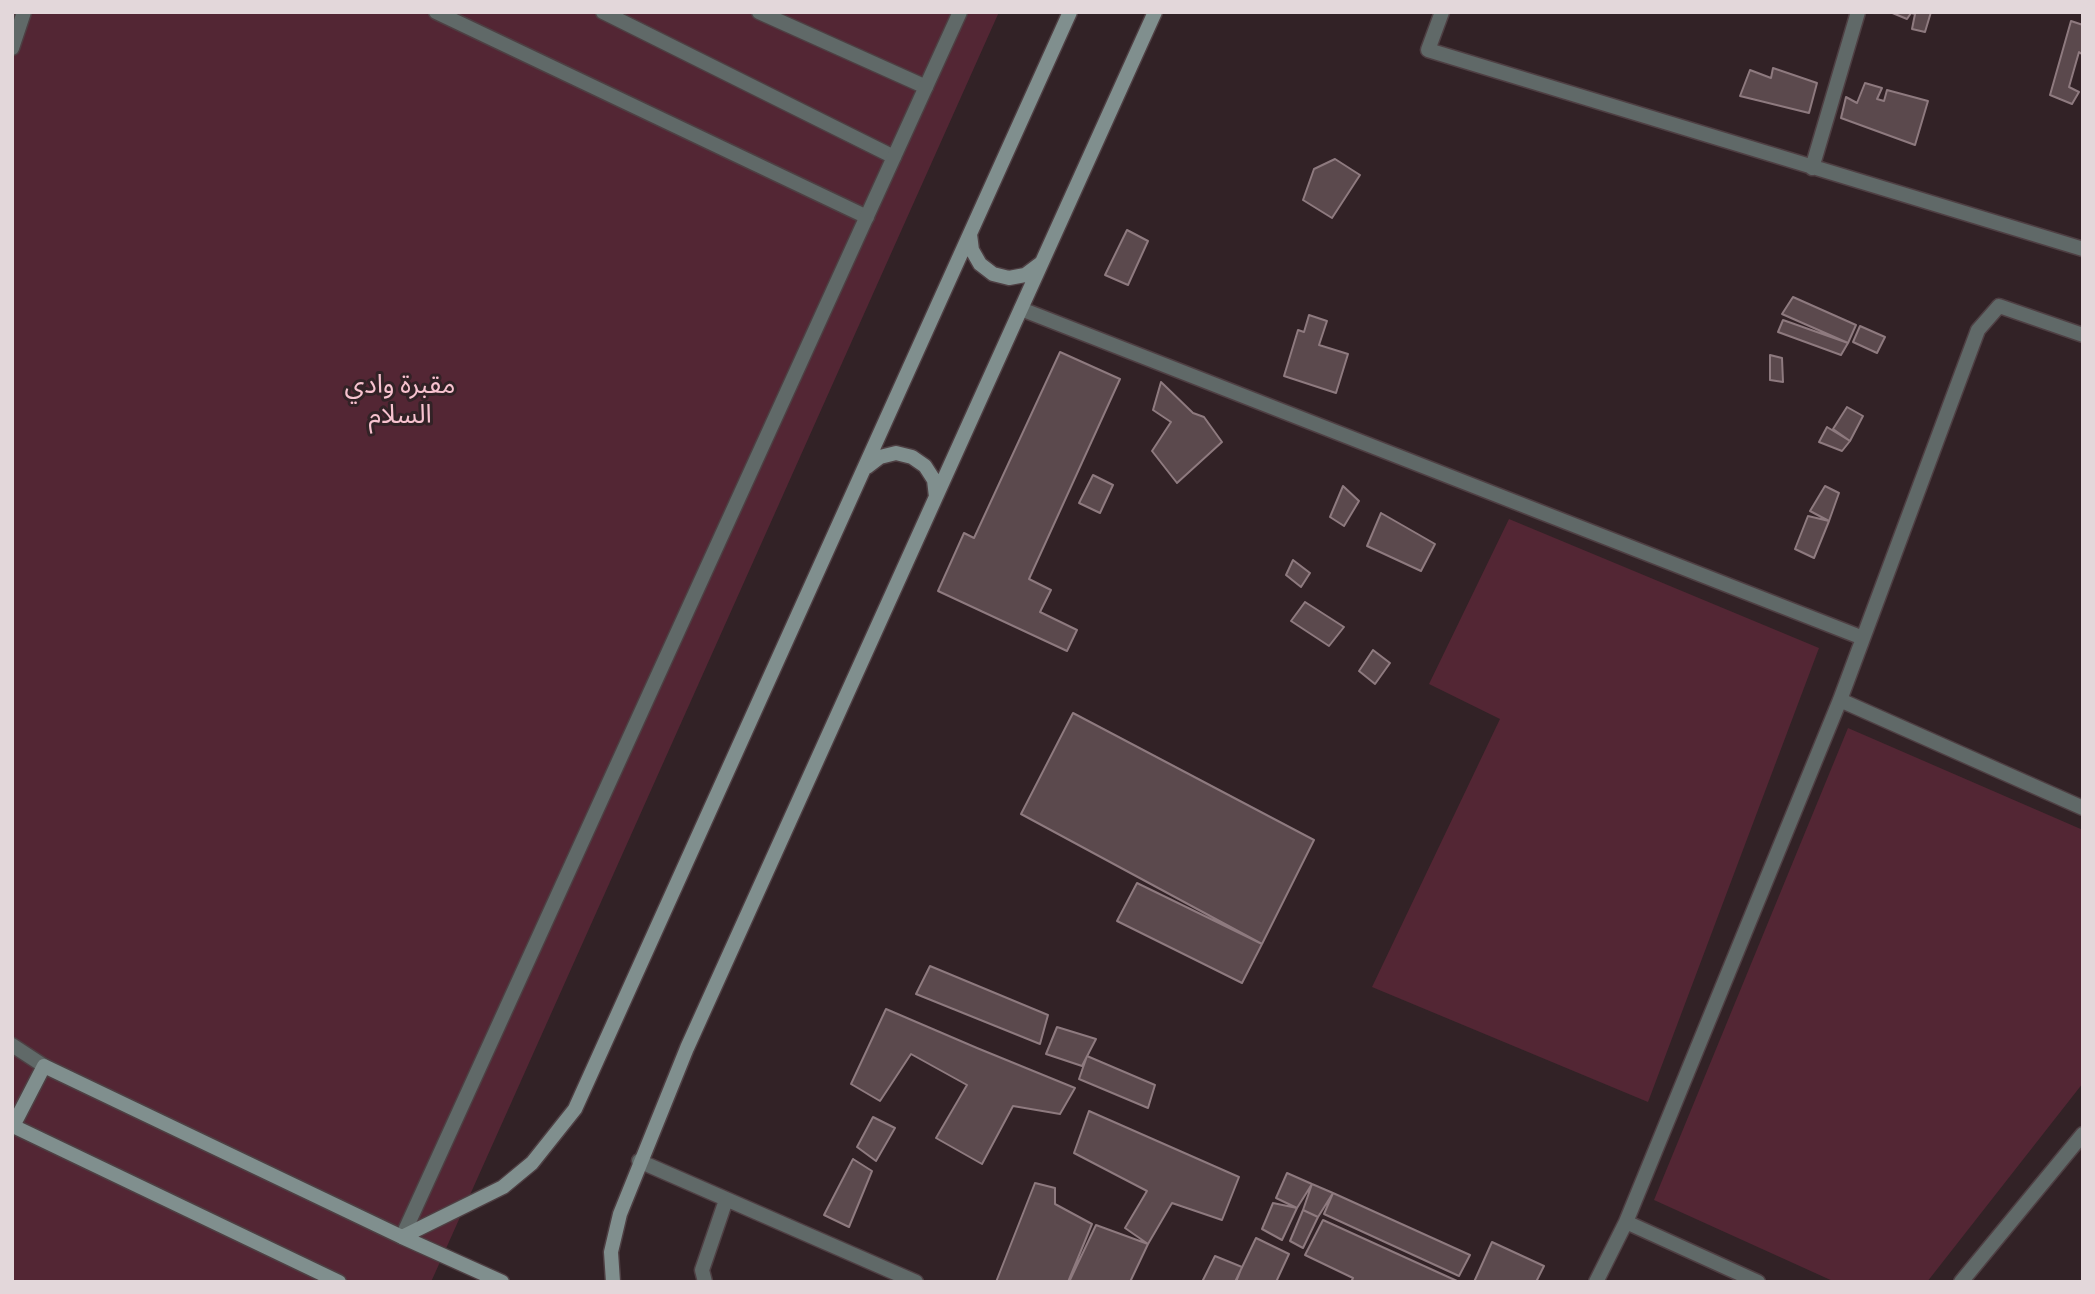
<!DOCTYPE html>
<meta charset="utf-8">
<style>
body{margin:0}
#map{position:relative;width:2095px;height:1294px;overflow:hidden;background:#322226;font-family:Cabin,sans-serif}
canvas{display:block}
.frame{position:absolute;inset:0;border:14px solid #e3d7da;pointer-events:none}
</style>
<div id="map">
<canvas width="2095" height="1294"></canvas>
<div class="frame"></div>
</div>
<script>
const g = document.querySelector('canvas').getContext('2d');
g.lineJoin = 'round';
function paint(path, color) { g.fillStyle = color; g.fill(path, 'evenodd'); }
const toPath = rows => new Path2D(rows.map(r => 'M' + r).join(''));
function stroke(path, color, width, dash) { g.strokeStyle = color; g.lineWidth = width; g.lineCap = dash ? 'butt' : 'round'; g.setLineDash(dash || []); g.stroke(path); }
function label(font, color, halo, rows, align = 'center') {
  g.font = font + ' Cabin,"Noto Sans Arabic",sans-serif'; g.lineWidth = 6; g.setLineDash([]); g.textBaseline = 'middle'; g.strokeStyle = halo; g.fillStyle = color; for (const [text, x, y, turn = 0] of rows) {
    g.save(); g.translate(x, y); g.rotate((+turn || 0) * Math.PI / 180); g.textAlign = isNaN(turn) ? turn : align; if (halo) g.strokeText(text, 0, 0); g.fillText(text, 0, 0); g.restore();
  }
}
paint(toPath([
 [12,12,999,12,431,1282,12,1282],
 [1509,519,1819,648,1648,1102,1372,987,1500,719,1429,684],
 [1848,728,2083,830,2083,1083,1927,1282,1835,1282,1654,1200]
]), '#532634');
const building = toPath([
 [1890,12,1931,12,1925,32,1912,29,1915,14,1911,13,1907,19,1890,12],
 [2071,21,2083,25,2083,55,2079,52,2069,87,2079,92,2072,104,2050,95,2071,21],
 [1773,68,1817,83,1809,113,1740,96,1750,70,1771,78,1773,68],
 [1865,83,1882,88,1877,99,1884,101,1887,90,1928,101,1915,145,1841,118,1846,97,1857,103,1865,83],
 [1335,159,1360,175,1332,218,1303,200,1314,169,1335,159],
 [1127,230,1148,241,1128,285,1105,275,1127,230],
 [1793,297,1856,325,1848,343,1782,314,1793,297],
 [1309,315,1327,321,1319,345,1348,354,1336,393,1284,376,1298,330,1304,332,1309,315],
 [1783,320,1848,343,1841,355,1778,332,1783,320],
 [1860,326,1885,337,1877,353,1853,342,1860,326],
 [1060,352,1120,379,1029,579,1051,590,1040,612,1077,630,1067,651,938,591,964,533,974,538,1060,352],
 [1770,355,1782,358,1783,382,1770,380,1770,355],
 [1161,382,1193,413,1204,417,1222,442,1177,483,1152,451,1171,422,1153,410,1161,382],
 [1847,407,1863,416,1850,441,1833,429,1847,407],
 [1827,427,1850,441,1842,451,1819,442,1827,427],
 [1093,475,1113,485,1100,513,1079,503,1093,475],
 [1343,486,1359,501,1344,526,1330,517,1343,486],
 [1825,486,1839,493,1829,521,1810,511,1825,486],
 [1381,513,1435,544,1421,571,1367,546,1381,513],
 [1808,516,1829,521,1814,558,1795,549,1808,516],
 [1293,560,1310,573,1301,587,1286,575,1293,560],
 [1305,602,1344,627,1329,646,1291,621,1305,602],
 [1373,650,1390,663,1375,684,1359,671,1373,650],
 [1073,713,1314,840,1262,944,1021,814,1073,713],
 [1137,883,1262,944,1242,983,1117,921,1137,883],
 [930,966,1048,1015,1040,1044,916,994,930,966],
 [886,1009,977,1048,1075,1088,1060,1114,1013,1106,982,1164,936,1138,967,1085,911,1054,880,1101,851,1084,886,1009],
 [1057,1027,1096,1039,1082,1066,1046,1054,1057,1027],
 [1087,1056,1155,1085,1148,1108,1079,1079,1087,1056],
 [1089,1111,1239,1177,1222,1220,1172,1203,1148,1244,1125,1228,1147,1191,1074,1153,1089,1111],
 [873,1117,895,1128,876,1161,857,1147,873,1117],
 [853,1159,872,1171,849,1227,824,1215,853,1159],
 [1287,1173,1312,1184,1297,1208,1276,1198,1287,1173],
 [1035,1183,1055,1188,1055,1204,1092,1224,1068,1282,996,1282,1035,1183],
 [1312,1184,1333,1193,1318,1217,1303,1210,1312,1184],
 [1333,1193,1470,1255,1459,1276,1324,1214,1333,1193],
 [1273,1203,1297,1208,1282,1240,1262,1229,1273,1203],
 [1303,1210,1318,1217,1303,1248,1290,1241,1303,1210],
 [1323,1220,1457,1281,1457,1282,1351,1282,1353,1278,1305,1255,1323,1220],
 [1096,1225,1148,1244,1130,1282,1069,1282,1096,1225],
 [1256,1238,1289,1254,1276,1282,1235,1282,1256,1238],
 [1492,1242,1544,1266,1536,1282,1474,1282,1492,1242],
 [1215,1256,1242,1267,1236,1282,1202,1282,1215,1256]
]);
paint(building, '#5b494d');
stroke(building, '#8e7a7f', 2);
const lane = toPath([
 [436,12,867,217],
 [603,12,894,157],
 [759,12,926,87],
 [12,48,24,12],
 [1021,309,1863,638],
 [1840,700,2083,808],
 [639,1161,916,1282],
 [1626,1222,1840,700,1978,330,1999,306,2083,335],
 [705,1282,702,1270,726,1200],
 [1596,1282,1626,1222,1758,1282],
 [1961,1282,2083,1134]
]);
const street = toPath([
 [1442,12,1428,50,2083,249],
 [1812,168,1858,12],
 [12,1045,44,1066],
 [402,1237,960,12]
]);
const secondary = toPath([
 [970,234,972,250,980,264,993,274,1009,278,1025,275,1041,263],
 [867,467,880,457,896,453,912,457,925,466,934,480,936,497],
 [402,1237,503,1187,532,1163,575,1109,1070,12],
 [339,1282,13,1126,44,1066,402,1237,502,1282],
 [613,1282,611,1252,620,1214,687,1048,1155,12]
]);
stroke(lane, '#4e3f43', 17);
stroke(street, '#4e3f43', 17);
stroke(secondary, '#4e3f43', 17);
stroke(lane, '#606968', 14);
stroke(street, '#606968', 14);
stroke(secondary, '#808f8e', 14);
label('26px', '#f7c2cf', '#322226', [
 ["مقبرة وادي",400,385],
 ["السلام",400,415]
]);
</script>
